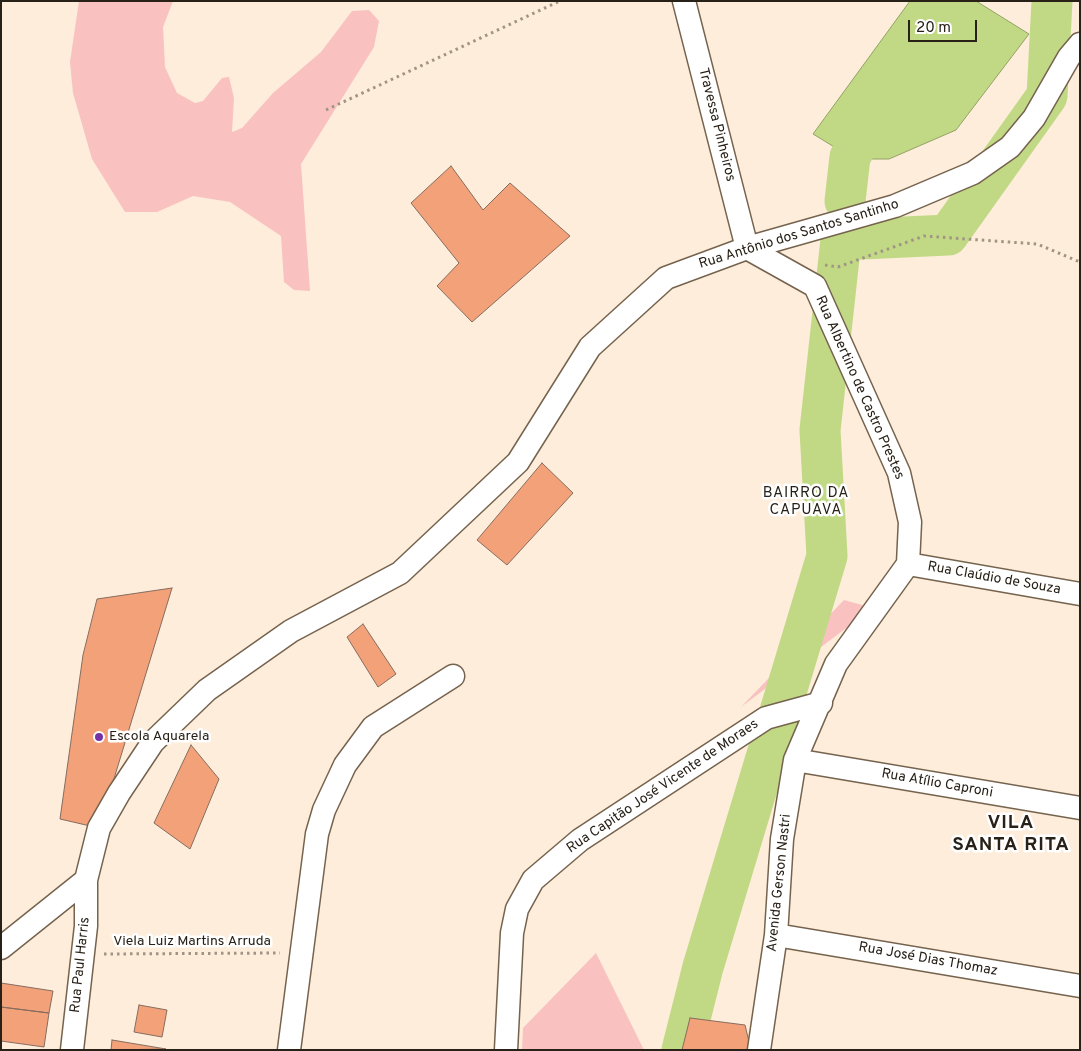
<!DOCTYPE html>
<meta charset="utf-8">
<style>
body{margin:0}
#map{position:relative;width:1081px;height:1051px;overflow:hidden;background:#fdedda;font-family:Overpass,sans-serif}
canvas{display:block}
.frame{position:absolute;inset:0;border:2px solid #282118;pointer-events:none}
.scale{position:absolute;left:908px;top:20px;width:69px;height:22px;box-sizing:border-box;border:2px solid #282118;border-top:0;padding-left:6px;font-size:15px;line-height:18px;white-space:nowrap;color:#282118;-webkit-text-stroke:4px #fff;paint-order:stroke}
</style>
<div id="map">
<canvas width="1081" height="1051"></canvas>
<div class="frame"></div>
<div class="scale">20 m</div>
</div>
<script>
const g = document.querySelector('canvas').getContext('2d');
g.lineJoin = 'round';
function paint(path, color) { g.fillStyle = color; g.fill(path, 'evenodd'); }
const toPath = rows => new Path2D(rows.map(r => 'M' + r).join(''));
function stroke(path, color, width, dash) { g.strokeStyle = color; g.lineWidth = width; g.lineCap = dash ? 'butt' : 'round'; g.setLineDash(dash || []); g.stroke(path); }
function label(font, color, halo, rows, align = 'center') {
  g.font = font + ' Overpass,sans-serif'; g.lineWidth = 5; g.setLineDash([]); g.textBaseline = 'middle'; g.strokeStyle = halo; g.fillStyle = color; for (const [text, x, y, turn = 0] of rows) {
    g.save(); g.translate(x, y); g.rotate((+turn || 0) * Math.PI / 180); g.textAlign = isNaN(turn) ? turn : align; if (halo) g.strokeText(text, 0, 0); g.fillText(text, 0, 0); g.restore();
  }
}
paint(toPath([
 [79,1,173,1,163,27,165,67,177,93,195,103,203,101,222,78,229,77,234,98,232,132,242,128,273,93,321,52,352,11,369,10,379,21,374,47,301,164,310,291,294,290,284,282,281,236,230,202,193,196,157,212,125,212,92,159,73,93,70,62],
 [844,600,873,608,741,707],
 [596,953,644,1050,522,1050,523,1028]
]), '#f9c2c0');
const water = toPath([
 [910,1,976,1,1029,34,956,130,889,159,854,159,813,134,910,1]
]);
paint(water, '#c1d985');
stroke(water, '#93a264', 1);
stroke(toPath([
 [845,201,850,157,864,131],
 [682,1050,703,967,827,556,820,430,841,240,948,235,1047,96,1052,1]
]), '#c1d985', 41);
const building = toPath([
 [451,166,483,210,510,183,570,236,472,322,437,286,459,263,411,203,451,166],
 [542,463,573,493,507,565,477,540,542,463],
 [172,588,99,828,60,819,83,655,97,599,172,588],
 [363,624,396,674,378,687,347,637,363,624],
 [191,745,219,779,190,849,154,823,191,745],
 [1,983,53,991,49,1013,1,1007,1,983],
 [139,1005,167,1010,162,1037,134,1032,139,1005],
 [1,1007,49,1013,44,1047,1,1041,1,1007],
 [690,1018,745,1025,751,1050,682,1050,690,1018],
 [112,1040,166,1049,111,1050,112,1040]
]);
paint(building, '#f3a179');
stroke(building, '#866c5f', 1);
const street = toPath([
 [684,1,747,248,815,286,899,473,910,522,908,564,836,664,795,760,782,839,776,935,759,1050],
 [908,564,1080,594],
 [795,760,1080,808],
 [776,935,1080,986],
 [1,948,86,880,99,828,119,793,153,742,207,690,291,631,400,573,518,462,590,347,666,278,747,248,895,206,973,173,1010,147,1034,118,1069,57,1080,44],
 [72,1050,86,926,86,880],
 [289,1050,317,834,324,810,345,765,373,727,453,676],
 [506,1050,512,933,517,909,533,880,580,840,766,718,821,703]
]);
stroke(street, '#75634e', 25);
stroke(toPath([
 [326,110,560,1],
 [825,265,838,267,924,236,1037,244,1080,262],
 [104,954,280,953]
]), '#a09485', 3, [2.5, 4]);
stroke(street, '#fff', 22);
for (const [x, y, r, color] of [
 [99,737,5,"#7434a8"]
]) { const dot = new Path2D(); dot.arc(x, y, r, 0, 2 * Math.PI); g.fillStyle = color; g.fill(dot); stroke(dot, '#fff', 2); }
label('14px', '#282118', '#fff', [
 ["Travessa Pinheiros",716,125,76],
 ["Rua Antônio dos Santos Santinho",799,235,-17],
 ["Rua Albertino de Castro Prestes",859,388,66],
 ["Rua Claúdio de Souza",994,579,10],
 ["Rua Atílio Caproni",937,784,10],
 ["Rua Capitão José Vicente de Moraes",663,787,-34],
 ["Avenida Gerson Nastri",780,883,-84],
 ["Viela Luiz Martins Arruda",192,942],
 ["Rua José Dias Thomaz",928,960,10],
 ["Rua Paul Harris",81,965,-84]
]);
label('14px', '#282118', '#fff', [
 ["Escola Aquarela",109,737]
], 'left');
g.letterSpacing = '1px';
label('15px', '#282118', '#fff', [
 ["BAIRRO DA",806,494],
 ["CAPUAVA",806,511]
]);
g.letterSpacing = '0px';
g.letterSpacing = '1px';
label('bold 19px', '#282118', '#fff', [
 ["VILA",1011,824],
 ["SANTA RITA",1011,846]
]);
g.letterSpacing = '0px';
</script>
